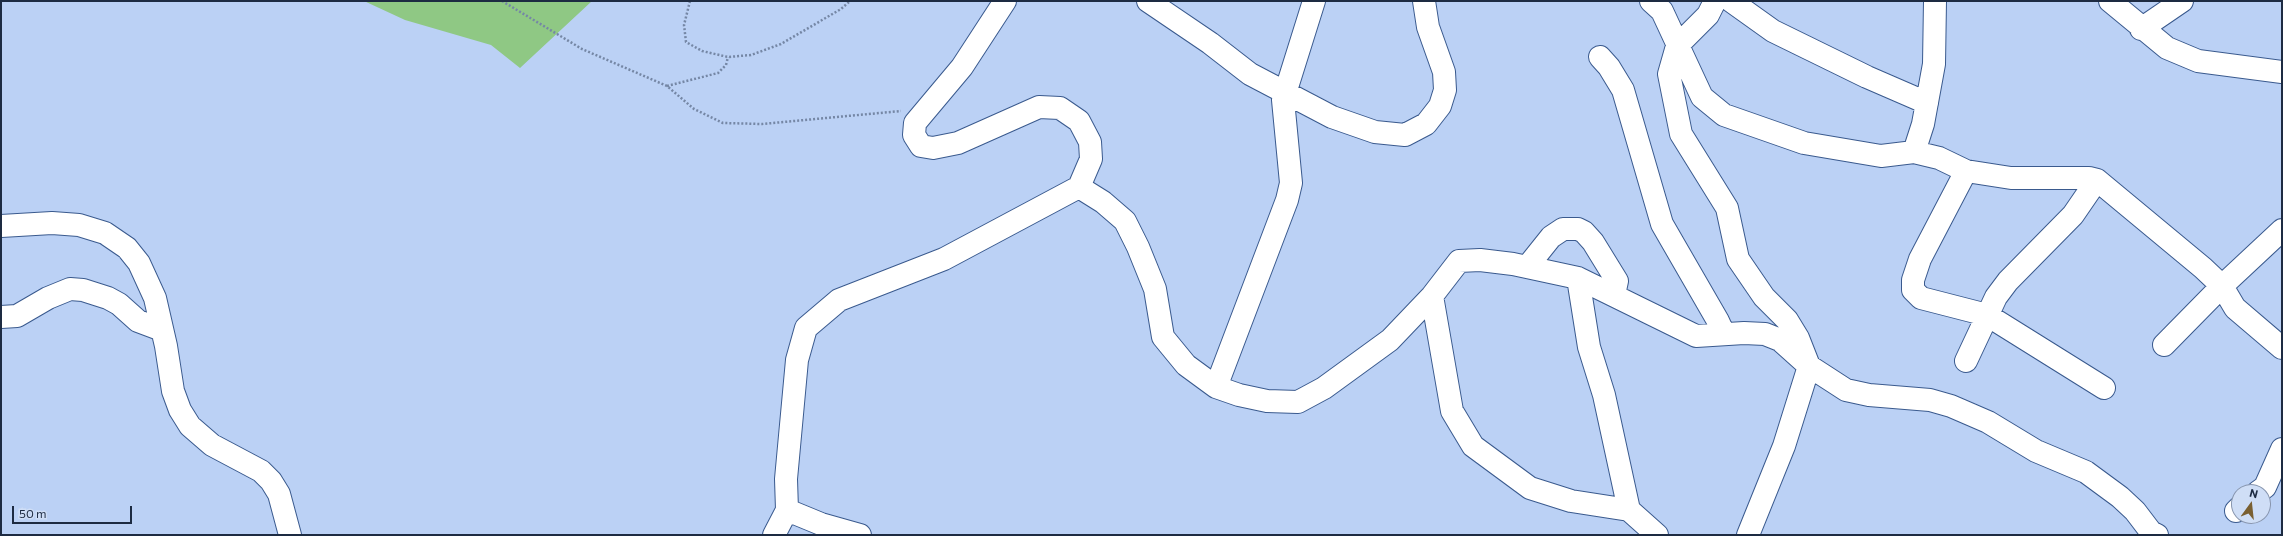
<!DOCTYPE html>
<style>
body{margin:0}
#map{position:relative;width:2283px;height:536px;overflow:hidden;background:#bbd1f5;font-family:Commissioner,sans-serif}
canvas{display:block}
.frame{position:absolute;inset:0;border:2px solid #1d2b42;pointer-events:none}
.north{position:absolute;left:2231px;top:484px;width:40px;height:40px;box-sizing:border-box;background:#cfdef6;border:1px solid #8896ae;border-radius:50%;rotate:15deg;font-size:11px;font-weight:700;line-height:16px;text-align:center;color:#1d2b42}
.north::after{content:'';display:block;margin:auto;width:14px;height:18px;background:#7a6031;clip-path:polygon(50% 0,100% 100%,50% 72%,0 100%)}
.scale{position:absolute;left:12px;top:506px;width:120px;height:18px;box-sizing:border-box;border:2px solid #1d2b42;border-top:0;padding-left:5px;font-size:12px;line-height:14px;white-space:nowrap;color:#1d2b42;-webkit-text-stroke:3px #cfdef6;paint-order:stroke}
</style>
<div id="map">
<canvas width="2283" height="536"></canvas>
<div class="frame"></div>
<div class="north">N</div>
<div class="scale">50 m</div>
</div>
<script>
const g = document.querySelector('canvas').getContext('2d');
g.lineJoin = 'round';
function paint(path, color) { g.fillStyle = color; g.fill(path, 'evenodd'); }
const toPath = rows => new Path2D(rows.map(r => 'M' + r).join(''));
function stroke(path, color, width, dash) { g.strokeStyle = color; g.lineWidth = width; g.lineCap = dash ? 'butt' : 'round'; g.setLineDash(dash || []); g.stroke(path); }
paint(toPath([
 [364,1,592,1,520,68,491,45,405,20]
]), '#8fc884');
const minor = toPath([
 [1148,1,1210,43,1250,74,1332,117,1375,132,1405,135,1426,124,1440,106,1445,90,1444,72,1428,27,1424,1],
 [1651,1,1662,11,1702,97,1724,115,1804,143,1881,156,1914,152,1939,158,1966,171,2011,178,2089,178,2097,180,2203,268,2222,286,2235,308,2282,348],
 [1715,1,1708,15,1677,46,1669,74,1681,134,1727,208,1738,259,1764,297,1787,320,1798,338,1809,366,1784,446,1748,535],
 [1731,1,1773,31,1867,77,1927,103],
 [2110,1,2167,48,2198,61,2282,72],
 [2141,29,2182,1],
 [1600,57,1609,67,1623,90,1662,224,1718,321,1724,334],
 [1914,152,1923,124,1934,64,1935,1],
 [1966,171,1920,259,1913,280,1913,290,1921,298,1987,315,2104,388],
 [1079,187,1103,202,1125,221,1138,247,1155,289,1163,337,1186,365,1216,387,1239,395,1267,401,1298,402,1324,388,1390,340,1432,296,1459,261,1480,260,1513,264,1578,278,1696,336,1744,333,1765,334,1780,340,1809,366,1846,390,1869,395,1930,400,1951,406,1988,422,2036,451,2086,472,2120,497,2135,511,2151,532,2157,535],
 [1,226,52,223,79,225,105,233,127,248,139,263,155,298,166,346,173,391,180,410,190,426,212,445,261,471,271,481,279,494,290,535],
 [1527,267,1551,237,1563,229,1578,229,1584,232,1593,242,1617,281,1614,295],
 [1578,278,1589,347,1604,395,1629,510,1657,535],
 [1432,296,1452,411,1473,446,1530,488,1571,501,1629,510],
 [1,317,17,316,48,298,70,289,83,290,108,298,119,304,138,321,162,330],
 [2164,345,2222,286,2282,230],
 [1966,361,1996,297,2008,281,2073,215,2097,180],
 [1216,387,1287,200,1291,183,1283,100,1314,1],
 [2258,492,2265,487,2282,449],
 [787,510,821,524,860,535],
 [2236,511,2239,508],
 [774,535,787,510,786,479,797,360,806,328,839,300,944,259,1079,187,1091,159,1090,142,1079,121,1060,108,1039,107,958,143,933,148,921,146,914,135,915,123,962,67,1005,1]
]);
stroke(minor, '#3a5a8e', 24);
stroke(toPath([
 [502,1,582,49,667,86,694,109,723,123,762,124,901,111],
 [690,1,684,25,686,42,702,51,728,57,751,55,781,44,841,9,850,1],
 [667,86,718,73,726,65,728,57]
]), '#7587a5', 2.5, [2, 2]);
stroke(minor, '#fff', 22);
</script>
